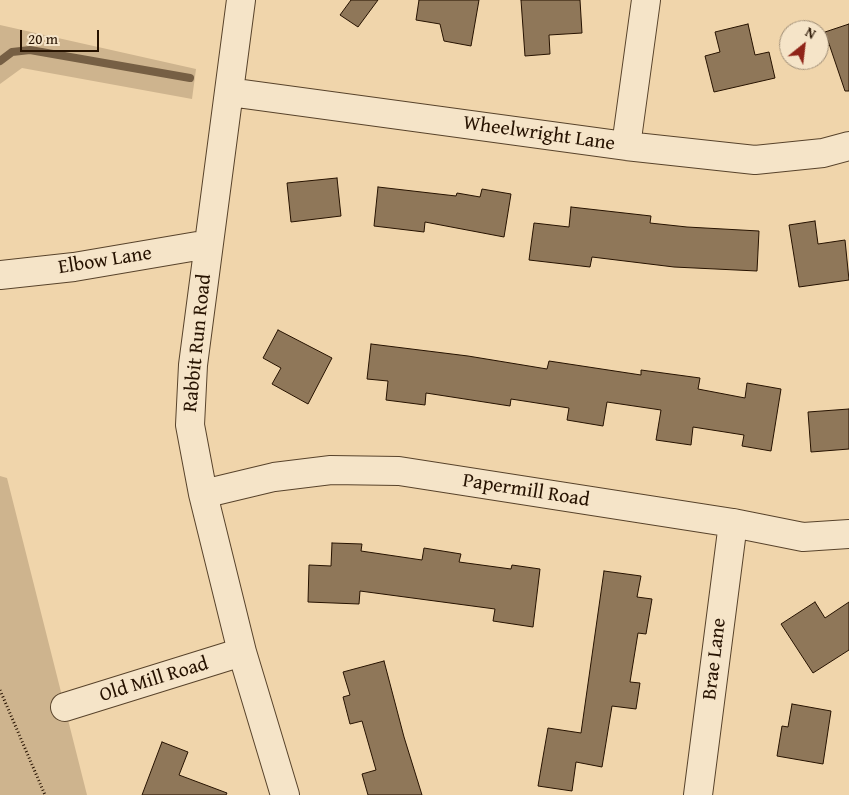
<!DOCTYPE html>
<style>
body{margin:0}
#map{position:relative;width:849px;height:795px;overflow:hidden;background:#f0d5ab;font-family:"Gentium Book Plus",serif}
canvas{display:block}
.north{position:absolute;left:779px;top:20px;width:50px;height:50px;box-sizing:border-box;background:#f5e4c8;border:1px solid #a29078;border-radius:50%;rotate:29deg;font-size:14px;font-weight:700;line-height:20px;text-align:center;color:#261200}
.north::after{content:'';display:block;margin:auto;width:18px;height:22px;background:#8f2418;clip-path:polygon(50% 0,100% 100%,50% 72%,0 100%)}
.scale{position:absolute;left:20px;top:30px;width:79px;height:22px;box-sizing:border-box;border:2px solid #261200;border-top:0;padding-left:6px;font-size:15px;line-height:18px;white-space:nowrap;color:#261200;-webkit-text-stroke:4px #f5e4c8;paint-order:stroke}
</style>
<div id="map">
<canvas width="849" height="795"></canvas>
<div class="north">N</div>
<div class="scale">20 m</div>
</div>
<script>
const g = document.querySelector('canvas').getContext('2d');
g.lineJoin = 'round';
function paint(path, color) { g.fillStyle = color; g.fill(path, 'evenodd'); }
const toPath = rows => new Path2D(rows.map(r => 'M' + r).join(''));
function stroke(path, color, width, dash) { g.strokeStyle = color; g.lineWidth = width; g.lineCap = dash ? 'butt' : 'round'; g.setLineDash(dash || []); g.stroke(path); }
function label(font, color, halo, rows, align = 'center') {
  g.font = font + ' "Gentium Book Plus",serif'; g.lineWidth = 4.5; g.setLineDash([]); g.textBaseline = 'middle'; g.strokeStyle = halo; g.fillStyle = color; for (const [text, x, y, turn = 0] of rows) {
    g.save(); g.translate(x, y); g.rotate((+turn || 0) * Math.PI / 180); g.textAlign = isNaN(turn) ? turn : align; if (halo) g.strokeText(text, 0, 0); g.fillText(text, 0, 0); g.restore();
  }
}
paint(toPath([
 [0,25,196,69,192,99,22,68,0,84],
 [0,476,7,478,87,795,0,795]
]), '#ceb48e');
stroke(toPath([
 [0,61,12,52,30,50,190,78]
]), '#765f44', 8);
const building = toPath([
 [351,0,378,0,358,27,340,15,351,0],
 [419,0,479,0,471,46,444,41,440,24,416,20,419,0],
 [521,0,580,0,582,33,549,35,550,54,525,56,521,0],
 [748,24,755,55,769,52,775,78,714,92,705,56,720,52,715,32,748,24],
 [849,24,849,91,845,91,825,32,849,24],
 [337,178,341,216,291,222,287,183,337,178],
 [378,187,456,196,457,193,480,197,482,189,511,194,504,237,425,222,424,232,374,226,378,187],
 [571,207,651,216,650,223,687,227,759,231,757,271,674,267,592,257,590,267,529,260,534,223,569,227,571,207],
 [815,221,818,244,845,240,849,280,799,287,789,225,815,221],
 [278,330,332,358,308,404,272,384,281,368,263,358,278,330],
 [371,344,468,356,547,369,549,361,641,375,641,370,700,378,698,389,745,398,747,383,781,389,771,451,742,446,744,435,693,427,691,445,656,440,661,410,607,402,603,426,567,420,569,408,511,399,510,406,426,393,425,405,386,400,388,381,367,379,371,344],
 [849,409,849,449,811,452,808,412,849,409],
 [332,543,362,544,361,551,422,560,424,548,461,554,459,562,511,569,512,565,540,569,533,627,493,621,495,609,360,591,359,604,308,602,309,565,331,566,332,543],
 [604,571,641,576,637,597,652,599,646,634,638,633,630,682,640,683,636,709,612,706,602,767,576,762,572,791,538,786,548,728,581,733,604,571],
 [815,602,825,618,849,602,849,650,813,673,781,624,815,602],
 [384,661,404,737,422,795,368,795,362,774,376,770,362,721,350,724,343,697,350,695,343,672,384,661],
 [792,704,831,711,823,764,777,756,782,726,788,727,792,704],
 [162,742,188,752,179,775,227,793,226,795,142,795,162,742]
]);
paint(building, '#8f7759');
stroke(building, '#261200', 1);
const minor = toPath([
 [241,0,193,365,190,425,203,494,242,652,285,795],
 [229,92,626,146,755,160,823,153,849,146],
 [626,146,646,0],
 [0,275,74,267,209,244],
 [203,494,274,477,331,470,399,471,733,523,803,537,849,534],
 [65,707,242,652],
 [698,795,733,523]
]);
stroke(minor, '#58432b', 30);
stroke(toPath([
 [0,690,45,795]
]), '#261200', 3, [1, 2.5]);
stroke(minor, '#f5e4c8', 28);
label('20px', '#261200', '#f5e4c8', [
 ["Wheelwright Lane",539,134,8],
 ["Elbow Lane",105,261,-9],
 ["Rabbit Run Road",198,343,-84],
 ["Papermill Road",526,491,9],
 ["Brae Lane",715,659,-83],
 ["Old Mill Road",154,680,-17]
]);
</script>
